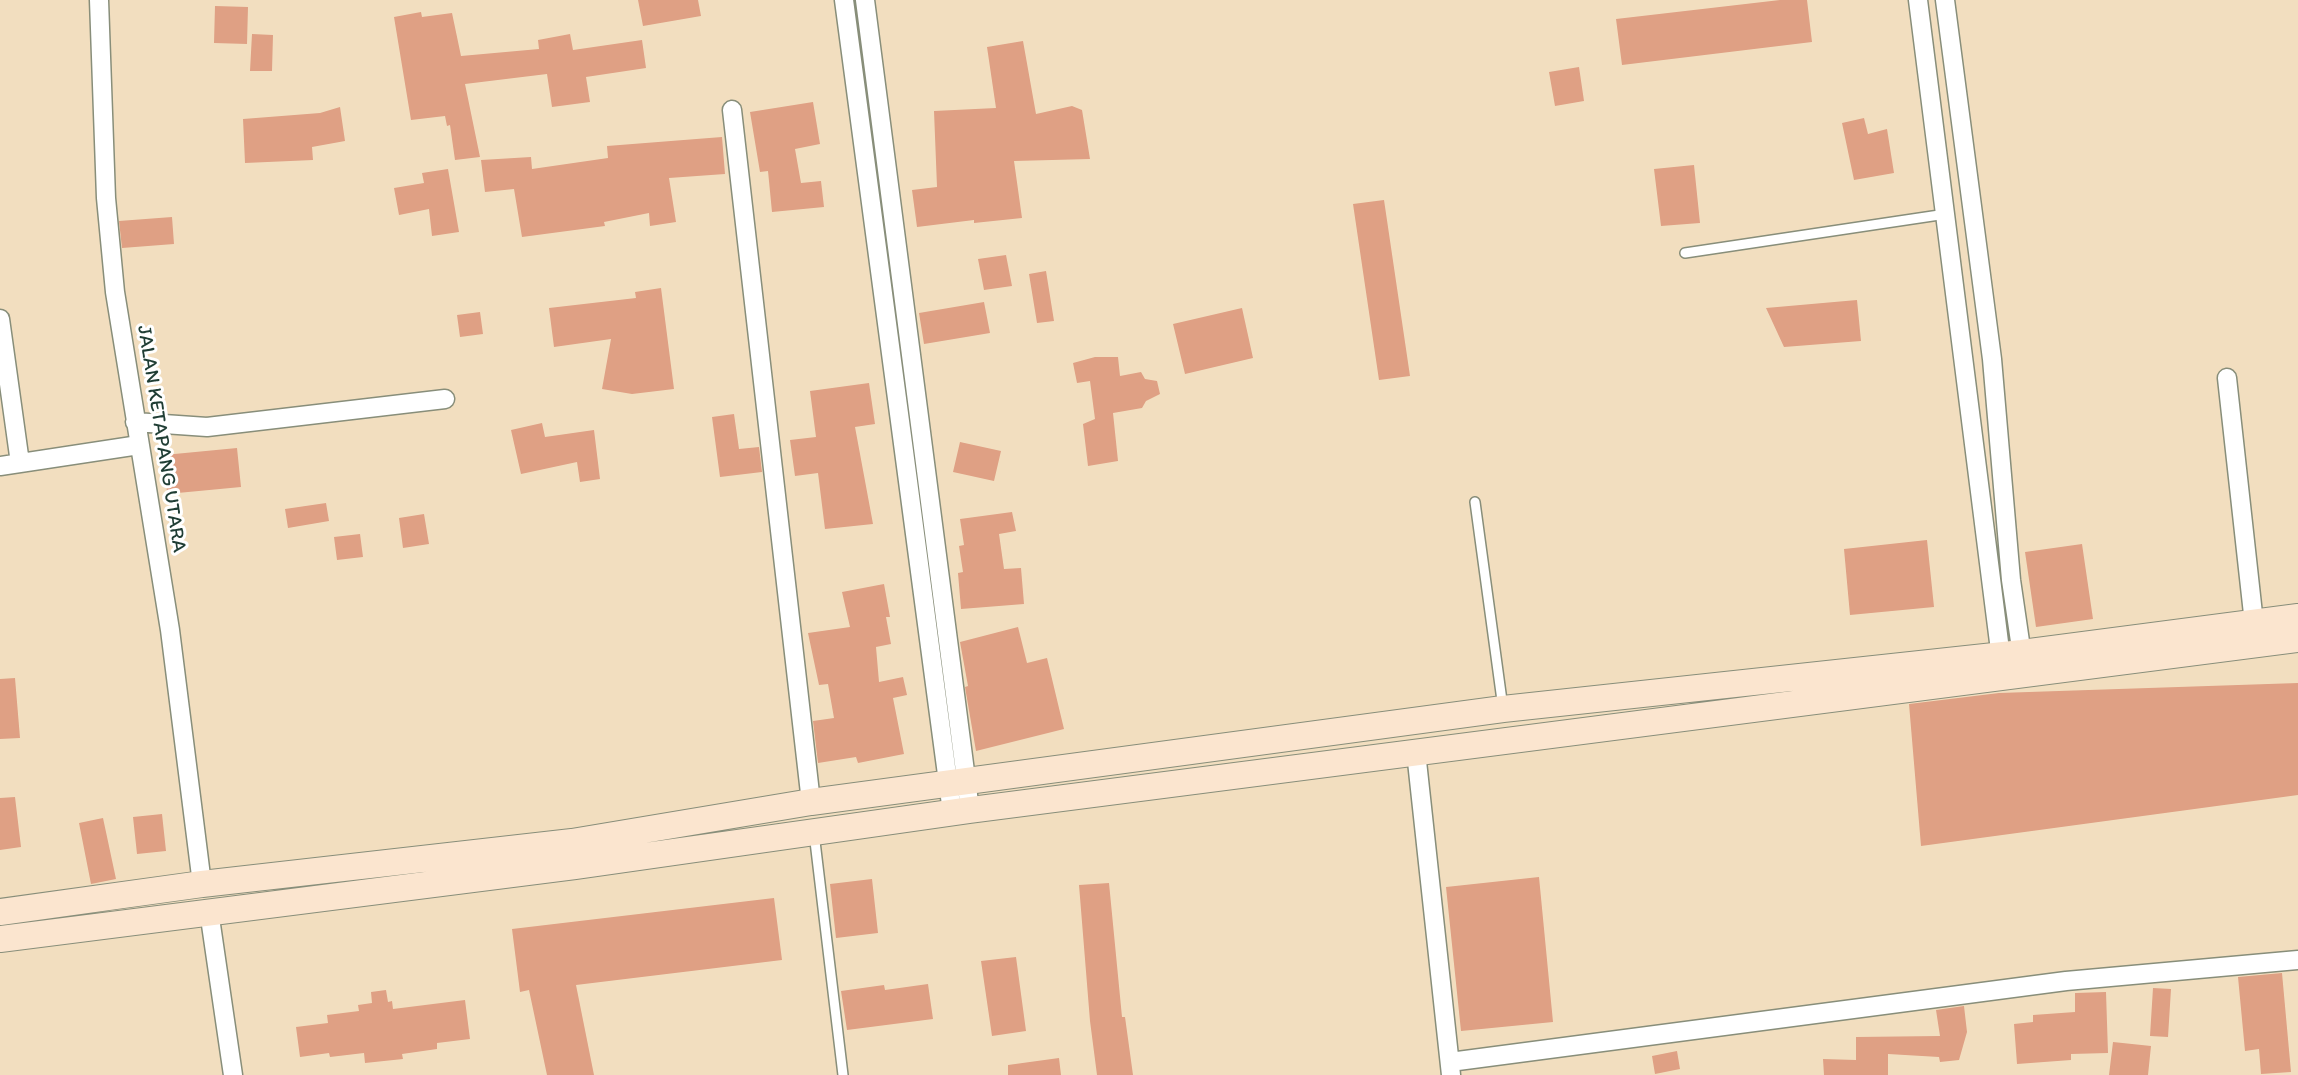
<!DOCTYPE html>
<style>
body{margin:0}
canvas{display:block;background:#f2debf}
</style>
<canvas width="2298" height="1075"></canvas>
<script>
const g = document.querySelector('canvas').getContext('2d');
g.lineJoin = 'round';
function paint(path, color) { g.fillStyle = color; g.fill(path, 'evenodd'); }
const toPath = rows => new Path2D(rows.map(r => 'M' + r).join(''));
function stroke(path, color, width, dash) { g.strokeStyle = color; g.lineWidth = width; g.lineCap = dash ? 'butt' : 'round'; g.setLineDash(dash || []); g.stroke(path); }
function label(font, color, halo, rows, align = 'center') {
  g.font = font + ' Itim,sans-serif'; g.lineWidth = 6; g.setLineDash([]); g.textBaseline = 'middle'; g.strokeStyle = halo; g.fillStyle = color; for (const [text, x, y, turn = 0] of rows) {
    g.save(); g.translate(x, y); g.rotate((+turn || 0) * Math.PI / 180); g.textAlign = isNaN(turn) ? turn : align; if (halo) g.strokeText(text, 0, 0); g.fillText(text, 0, 0); g.restore();
  }
}
paint(toPath([
 [638,0,698,0,701,16,643,26],
 [1780,0,1807,0,1812,42,1622,65,1616,19],
 [215,6,248,7,247,44,214,43],
 [421,12,422,17,452,13,461,56,539,49,538,40,570,34,573,50,642,40,646,68,586,77,590,102,552,107,547,74,465,84,480,157,455,160,450,125,447,126,445,116,411,120,394,17],
 [252,34,273,35,272,71,250,71],
 [1023,41,1036,114,1072,106,1082,110,1090,159,1014,161,1022,218,974,223,974,220,917,227,912,190,937,187,934,111,996,108,987,47],
 [1579,67,1584,101,1555,106,1549,72],
 [813,102,820,144,795,149,801,183,821,181,824,207,772,212,768,171,760,172,750,112],
 [340,107,345,141,312,147,313,160,245,163,243,119,320,113],
 [1864,118,1868,134,1887,129,1894,173,1854,180,1842,123],
 [722,137,725,174,669,178,676,222,650,226,649,213,604,222,605,226,522,237,514,189,485,192,481,160,531,157,532,169,608,158,607,146],
 [1694,165,1700,223,1661,226,1654,169],
 [448,169,459,232,432,236,429,209,399,215,394,188,424,183,422,173],
 [1384,200,1410,376,1379,380,1353,204],
 [172,217,174,244,122,248,119,221],
 [1006,255,1012,286,984,290,978,259],
 [1046,271,1054,321,1037,323,1029,274],
 [661,288,674,389,632,394,602,389,611,339,554,347,549,308,636,298,635,292],
 [1857,300,1861,341,1784,347,1766,308],
 [984,302,990,333,924,344,919,313],
 [1242,308,1253,358,1185,374,1173,324],
 [480,312,483,334,460,337,457,315],
 [1095,357,1118,357,1120,376,1141,372,1145,379,1157,381,1160,394,1146,401,1142,408,1113,413,1118,461,1088,466,1083,424,1095,419,1090,381,1077,383,1073,363],
 [869,383,875,424,855,427,873,524,825,529,818,473,795,476,790,440,816,437,810,391],
 [734,414,739,449,759,447,762,472,720,477,712,417],
 [542,423,545,437,594,430,600,479,580,482,577,462,521,474,511,430],
 [960,442,1001,451,994,481,953,472],
 [237,448,241,487,167,494,164,455],
 [326,503,329,521,288,528,285,509],
 [1012,512,1016,531,999,534,1004,569,1021,568,1024,604,961,609,958,573,963,572,959,546,964,545,960,519],
 [424,514,429,544,403,548,399,518],
 [360,534,363,557,337,560,334,537],
 [1927,540,1934,607,1850,615,1844,549],
 [2082,544,2093,619,2036,627,2025,552],
 [884,584,890,617,886,617,891,644,876,647,879,682,903,677,907,695,893,698,904,754,858,763,856,757,818,763,813,721,834,718,828,684,819,685,808,633,850,627,842,592],
 [1018,627,1027,663,1047,658,1064,729,976,751,965,687,968,686,960,642],
 [15,678,20,738,0,739,0,679],
 [2298,683,2298,795,1921,846,1909,704,1999,693],
 [15,797,21,847,0,850,0,798],
 [162,814,166,851,137,854,133,817],
 [103,818,116,879,91,884,79,823],
 [1539,877,1553,1022,1461,1031,1446,887],
 [872,879,878,933,836,938,830,884],
 [1109,883,1122,1017,1125,1017,1133,1075,1097,1075,1090,1021,1079,885],
 [774,898,782,960,576,985,594,1075,547,1075,529,990,520,992,512,929],
 [1016,957,1026,1031,992,1036,981,961],
 [2282,973,2291,1072,2261,1074,2259,1049,2245,1051,2238,977],
 [928,984,933,1019,847,1030,841,991,884,985,885,990],
 [2153,988,2171,989,2168,1037,2150,1036],
 [386,990,388,1002,392,1001,393,1009,465,1000,470,1039,437,1043,437,1049,402,1054,403,1059,365,1063,364,1053,330,1057,329,1053,300,1057,296,1027,328,1023,327,1015,359,1011,358,1005,372,1003,371,992],
 [2106,992,2108,1053,2071,1054,2071,1060,2017,1064,2014,1024,2033,1022,2033,1015,2075,1012,2075,993],
 [1964,1006,1967,1032,1959,1060,1940,1062,1939,1057,1888,1054,1888,1075,1824,1075,1823,1059,1856,1060,1856,1037,1940,1036,1936,1010],
 [2113,1042,2151,1046,2148,1075,2109,1075],
 [1677,1051,1680,1069,1655,1074,1652,1056],
 [1059,1058,1061,1075,1008,1075,1008,1065]
]), '#dfa084');
const lane = toPath([
 [1685,253,1946,214],
 [1475,502,1503,708],
 [814,833,843,1075]
]);
const street = toPath([
 [99,0,106,198,115,292,170,630,202,884],
 [844,0,952,812],
 [865,0,970,810],
 [1918,0,2002,666],
 [1945,0,1992,359,2011,580,2023,662],
 [732,110,811,802],
 [0,319,20,463],
 [2227,378,2254,623],
 [135,422,207,427,445,399],
 [0,466,139,445],
 [1416,752,1451,1075],
 [209,911,233,1075],
 [1450,1062,2066,981,2298,960]
]);
const secondary = toPath([
 [0,912,202,884,572,842,811,802,1503,709,2022,653,2298,617],
 [0,939,575,866,970,810,2298,639]
]);
stroke(lane, '#888e7a', 12);
stroke(street, '#888e7a', 21);
stroke(secondary, '#888e7a', 28);
stroke(lane, '#fff', 9);
stroke(street, '#fff', 18);
stroke(secondary, '#fbe5cf', 26);
label('20px', '#1f3d34', '#fff', [
 ["JALAN KETAPANG UTARA",161,439,81]
]);
</script>
